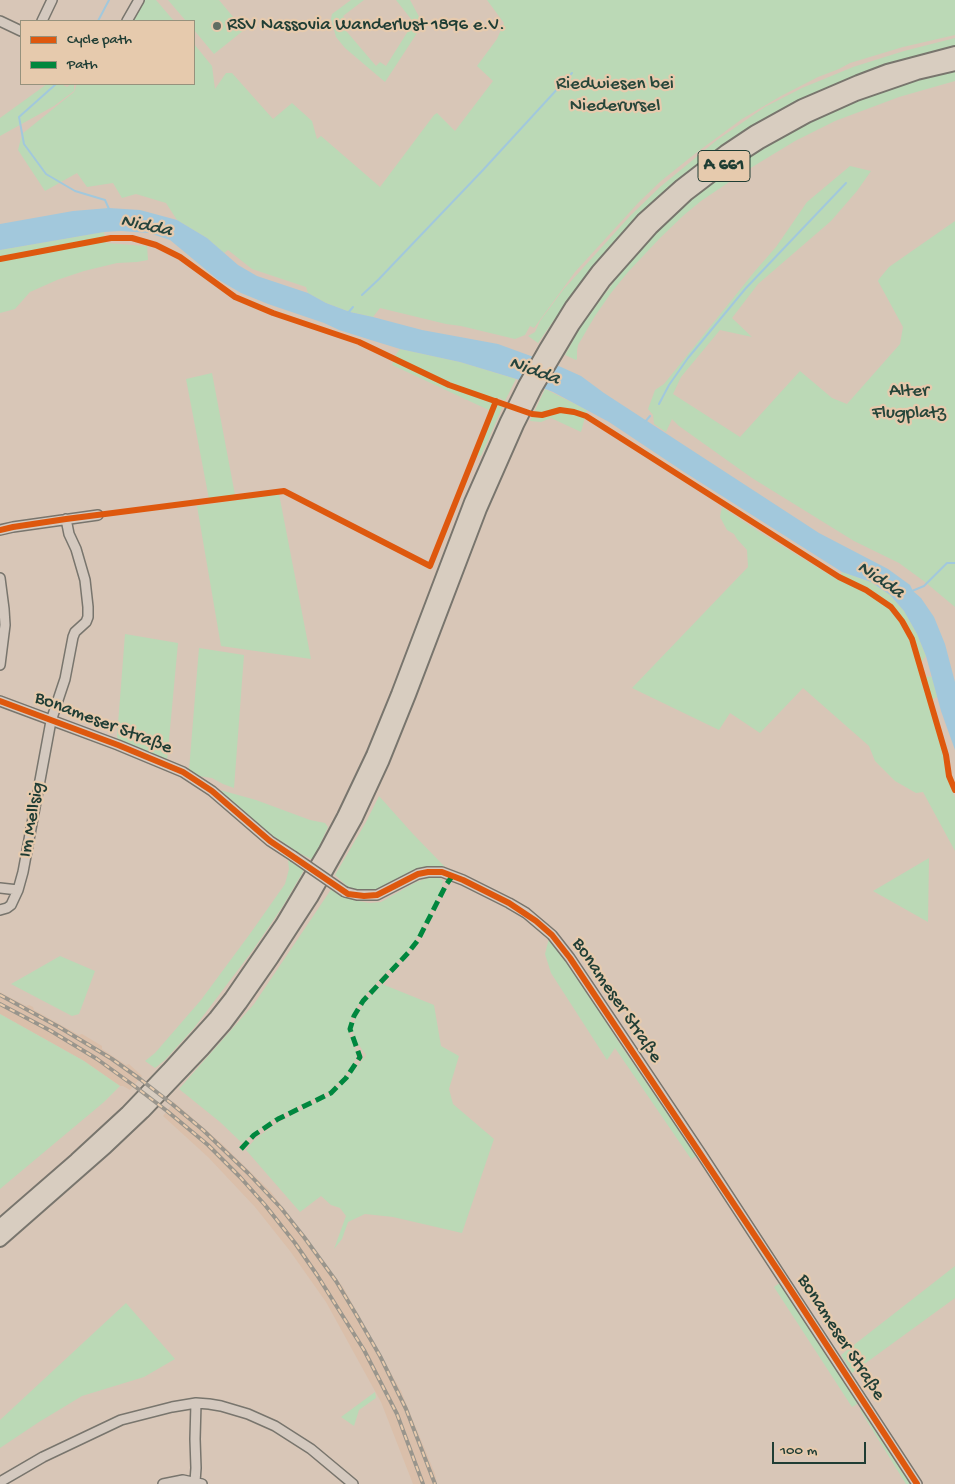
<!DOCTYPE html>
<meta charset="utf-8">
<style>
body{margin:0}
#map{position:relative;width:955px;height:1484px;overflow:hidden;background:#d8c6b7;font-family:"Gochi Hand",sans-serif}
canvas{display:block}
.legend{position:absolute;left:20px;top:20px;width:175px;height:65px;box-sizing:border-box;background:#e6caad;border:1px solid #96927d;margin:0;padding:6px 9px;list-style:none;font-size:15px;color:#1f3d34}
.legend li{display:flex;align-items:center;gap:10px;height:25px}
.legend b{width:25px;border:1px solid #96927d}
.scale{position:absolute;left:772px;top:1442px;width:94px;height:22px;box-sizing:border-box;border:2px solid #1f3d34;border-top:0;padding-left:6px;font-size:15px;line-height:18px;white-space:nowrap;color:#1f3d34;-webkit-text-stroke:4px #e6caad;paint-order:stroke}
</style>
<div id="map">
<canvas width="955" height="1484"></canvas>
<ul class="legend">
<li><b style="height:6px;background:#de580e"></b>Cycle path</li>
<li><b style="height:6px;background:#00873e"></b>Path</li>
</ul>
<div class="scale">100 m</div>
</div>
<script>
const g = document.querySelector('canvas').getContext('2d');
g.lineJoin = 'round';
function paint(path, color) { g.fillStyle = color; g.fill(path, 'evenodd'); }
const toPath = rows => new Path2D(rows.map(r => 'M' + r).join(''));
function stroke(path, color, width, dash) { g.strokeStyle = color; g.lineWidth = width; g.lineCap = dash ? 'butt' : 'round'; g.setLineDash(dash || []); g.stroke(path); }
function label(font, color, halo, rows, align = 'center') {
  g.font = font + ' "Gochi Hand",sans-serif'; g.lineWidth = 4.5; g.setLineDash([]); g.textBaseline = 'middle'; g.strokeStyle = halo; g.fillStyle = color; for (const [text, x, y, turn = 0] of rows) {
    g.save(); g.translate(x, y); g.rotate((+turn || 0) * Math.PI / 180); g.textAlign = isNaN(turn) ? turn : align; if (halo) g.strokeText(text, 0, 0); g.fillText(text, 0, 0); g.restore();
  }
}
paint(toPath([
 [0,992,26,1006,29,1005,33,1007,34,1010,79,1035,82,1034,102,1046,102,1049,126,1065,129,1064,142,1076,130,1090,123,1086,120,1086,84,1061,0,1014],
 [174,1102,221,1143,271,1192,343,1287,401,1391,435,1474,437,1484,413,1484,381,1402,326,1302,290,1251,255,1207,208,1157,163,1116]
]), '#dabfaa');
paint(toPath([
 [142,0,156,0,174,21,129,21],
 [168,0,219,0,244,30,214,54,194,30,194,21,186,21],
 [351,0,364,0,343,16,347,22,342,26,376,66,380,62,386,66,410,28,406,24,411,19,396,0,410,0,423,24,385,82,345,48,336,37,331,19,332,14],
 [487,0,955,0,955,35,903,47,850,63,839,69,818,77,781,96,742,119,696,153,661,181,639,202,575,272,534,328,530,326,525,335,515,339,461,326,446,324,380,308,373,317,350,312,326,303,308,293,306,287,252,269,228,250,224,253,207,238,177,220,166,203,136,194,122,198,113,183,87,187,77,173,45,191,18,150,22,134,74,92,77,84,194,84,194,44,212,66,215,89,226,73,232,73,273,119,292,103,312,121,317,139,321,136,380,187,434,115,437,113,455,131,493,81,477,66,497,39,504,23],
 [955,38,955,46,912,57,875,68,814,93,790,104,727,142,681,177,632,222,609,247,585,276,538,343,528,336,535,332,540,321,563,290,630,216,660,187,717,140,765,107,802,88,853,67,904,51],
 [955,71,955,81,899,97,835,121,795,141,744,172,701,201,684,215,660,238,628,272,611,293,595,316,578,345,577,351,577,359,576,360,565,355,581,326,628,263,656,233,691,200,733,167,787,134,834,110,881,92,918,80],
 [47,84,61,84,67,87,71,84,74,84,74,91,54,106,0,136,0,118],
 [850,166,871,171,857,191,831,221,758,284,732,318,752,337,720,330,681,377,673,394,740,437,800,371,832,398,847,404,900,344,903,327,878,281,879,279,889,267,955,221,955,607,925,582,899,563,854,541,752,478,679,426,672,419,666,432,654,424,653,415,648,409,655,390,664,384,755,271,776,247,807,202],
 [104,232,106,243,147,246,148,260,137,262,117,263,84,271,57,280,30,292,15,309,0,313,0,250],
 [400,349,460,362,516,379,505,401,500,398,494,400,493,403,494,404,498,404,503,406,481,456,477,455,493,412,392,365,395,356],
 [212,373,235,495,209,499,186,379],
 [545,389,587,410,581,432,551,418,541,422,530,421],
 [279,494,311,659,221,646,197,506],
 [722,507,758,531,838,580,842,572,871,582,890,595,904,611,917,634,926,656,918,667,921,676,932,677,937,697,928,702,939,735,945,756,945,768,955,798,955,851,923,792,916,793,895,781,875,761,869,746,803,688,760,733,730,713,719,730,632,688,748,567,747,550,737,539,734,534,727,530,720,517],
 [125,634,178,643,167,761,120,743,117,737],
 [199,648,244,655,234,788,223,784,212,778,198,776,189,770],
 [220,790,256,800,310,820,325,823,328,827,313,860,299,853,269,833],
 [379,796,413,834,445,867,422,868,405,875,388,887,367,891,349,888,335,875,366,822],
 [929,858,928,922,873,891],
 [288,860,304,870,283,906,253,950,194,1028,165,1060,155,1068,145,1061,155,1053,201,1000,252,931,285,884,289,869],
 [428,878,439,878,443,880,440,894,416,939,407,952,383,975,361,1000,353,1014,348,1028,350,1037,356,1051,356,1059,345,1076,330,1091,277,1117,253,1134,242,1143,220,1122,179,1089,254,1004,332,888,353,900,369,903,381,902,416,882],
 [549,938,588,993,618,1041,696,1156,691,1159,615,1048,607,1060,551,973,545,954],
 [60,956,95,971,79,1014,72,1016,11,984],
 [382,984,434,1005,441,1046,459,1056,449,1089,453,1104,494,1139,462,1233,393,1217,365,1214,348,1222,342,1239,334,1249,346,1216,340,1208,331,1205,321,1196,300,1212,246,1150,255,1139,279,1122,330,1095,358,1066,366,1055,356,1041,352,1029,356,1017,364,1003],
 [0,1014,84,1061,120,1086,104,1102,0,1189],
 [955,1266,955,1298,852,1373,841,1355],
 [781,1282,859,1403,852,1407,774,1287],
 [126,1303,175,1359,144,1377,82,1396,39,1422,0,1448,0,1420],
 [375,1392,376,1398,359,1410,354,1426,341,1417],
 [863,1408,911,1484,906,1484,860,1410]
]), '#bbd9b6');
paint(toPath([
 [109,208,140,210,177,220,207,238,238,265,257,276,308,293,326,303,350,312,373,317,422,330,498,344,561,367,581,376,604,393,819,533,888,569,910,585,913,591,921,598,934,617,945,644,955,682,955,750,941,711,926,656,917,634,904,611,890,595,871,582,842,572,684,472,609,422,553,392,533,384,460,362,400,349,374,341,339,330,324,323,268,304,241,293,217,279,170,240,149,233,121,231,104,232,0,250,0,224,73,211]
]), '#a2c8dc');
stroke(toPath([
 [98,21,109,0],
 [56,84,19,117,24,144,46,174,75,191,105,200,109,209],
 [362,295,379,279,483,170,572,73],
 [348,313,353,307],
 [659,404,669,385,688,358,746,288,846,183],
 [645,422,650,416],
 [912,591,924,586,947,563,955,563]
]), '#a2c8dc', 2);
const minor = toPath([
 [0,21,21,31],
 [42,21,52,0],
 [127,21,139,0],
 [0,530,13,527,98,515],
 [0,578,4,609,5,625,0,665],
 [0,701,118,745,183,772,212,791,270,841,293,856],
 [0,888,18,890],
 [345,892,357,895,377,895,418,874,428,872,442,872,463,880,509,903,526,913,552,935,570,958,702,1155,917,1484],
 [0,910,7,908,11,905,18,890,23,872,51,721,65,679,73,637,75,632,86,622,88,617,88,607,85,580,76,549,69,534,66,519],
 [0,1482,43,1457,121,1420,172,1407,196,1403,209,1404,221,1406,248,1414,275,1426,311,1449,353,1484],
 [195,1482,196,1468,195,1439,196,1403],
 [163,1484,183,1480,202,1484]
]);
const highway = toPath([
 [0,1226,76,1160,127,1113,168,1070,216,1017,231,998,282,924,326,850,344,816,373,755,398,694,471,502,507,421,525,385,545,350,572,306,598,271,643,220,681,186,725,152,755,132,802,106,858,82,887,71,955,53],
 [0,1240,106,1147,143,1112,203,1049,225,1024,240,1004,272,958,311,898,356,818,382,762,409,695,480,509,517,425,535,389,573,325,604,281,651,228,687,194,729,162,760,142,807,116,856,94,917,73,955,64]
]);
stroke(minor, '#78756d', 12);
stroke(highway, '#78756d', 16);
stroke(minor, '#d4c9bf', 9);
stroke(highway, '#d8cdc0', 12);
const rail = toPath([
 [0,995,59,1027,112,1059,140,1079,172,1104,203,1130,248,1173,281,1208,304,1237,336,1281,357,1316,380,1356,406,1409,435,1484],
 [0,1004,51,1031,97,1059,133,1085,167,1111,208,1145,240,1177,265,1205,295,1243,317,1275,364,1350,397,1414,423,1484]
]);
stroke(rail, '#99958c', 4);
stroke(rail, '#e6caad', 2, [5.5]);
const minorBridge = toPath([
 [293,856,345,892]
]);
stroke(minorBridge, '#78756d', 12, []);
stroke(minorBridge, '#d4c9bf', 9);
stroke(toPath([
 [241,1149,254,1135,278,1119,331,1093,346,1078,360,1057,350,1029,354,1016,363,1001,408,953,418,940,446,885,453,875]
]), '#00873e', 5, [10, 5]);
stroke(toPath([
 [0,259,111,238,132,238,156,245,180,257,235,297,273,313,359,342,449,385,532,414,542,415,560,410,574,412,586,416,839,577,866,590,891,607,902,621,912,639,946,755,949,776,955,790],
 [0,530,13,527,66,519,284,491,430,566,496,401],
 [0,701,118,745,183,772,212,791,270,841,348,894,364,896,377,895,418,874,428,872,442,872,463,880,509,903,536,921,552,935,570,958,783,1278,917,1484]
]), '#de580e', 6);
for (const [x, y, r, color] of [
 [217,26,5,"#606d62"]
]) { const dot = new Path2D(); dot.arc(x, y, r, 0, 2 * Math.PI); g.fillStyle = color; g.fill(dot); stroke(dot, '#e6caad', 2); }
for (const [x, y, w] of [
 [724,166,52]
]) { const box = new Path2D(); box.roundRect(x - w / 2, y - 15.5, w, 31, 4); g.fillStyle = '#e6caad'; g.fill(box); stroke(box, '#1f3d34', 1); }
label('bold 18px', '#1f3d34', null, [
 ["A 661",724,166]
]);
label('19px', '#1f3d34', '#e6caad', [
 ["RSV Nassovia Wanderlust 1896 e.V.",227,26]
], 'left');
label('19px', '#26463a', '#e6caad', [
 ["Riedwiesen bei",615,85],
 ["Niederursel",615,107],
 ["Alter",909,392],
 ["Flugplatz",909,414]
]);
label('19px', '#1f3d34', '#e6caad', [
 ["Bonameser Straße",103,724,21],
 ["Im Mellsig",33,820,-80],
 ["Bonameser Straße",616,1001,56],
 ["Bonameser Straße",840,1338,57]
]);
label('italic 20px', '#24443d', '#e6caad', [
 ["Nidda",146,227,12],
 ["Nidda",534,372,20],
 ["Nidda",880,581,34]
]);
</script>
